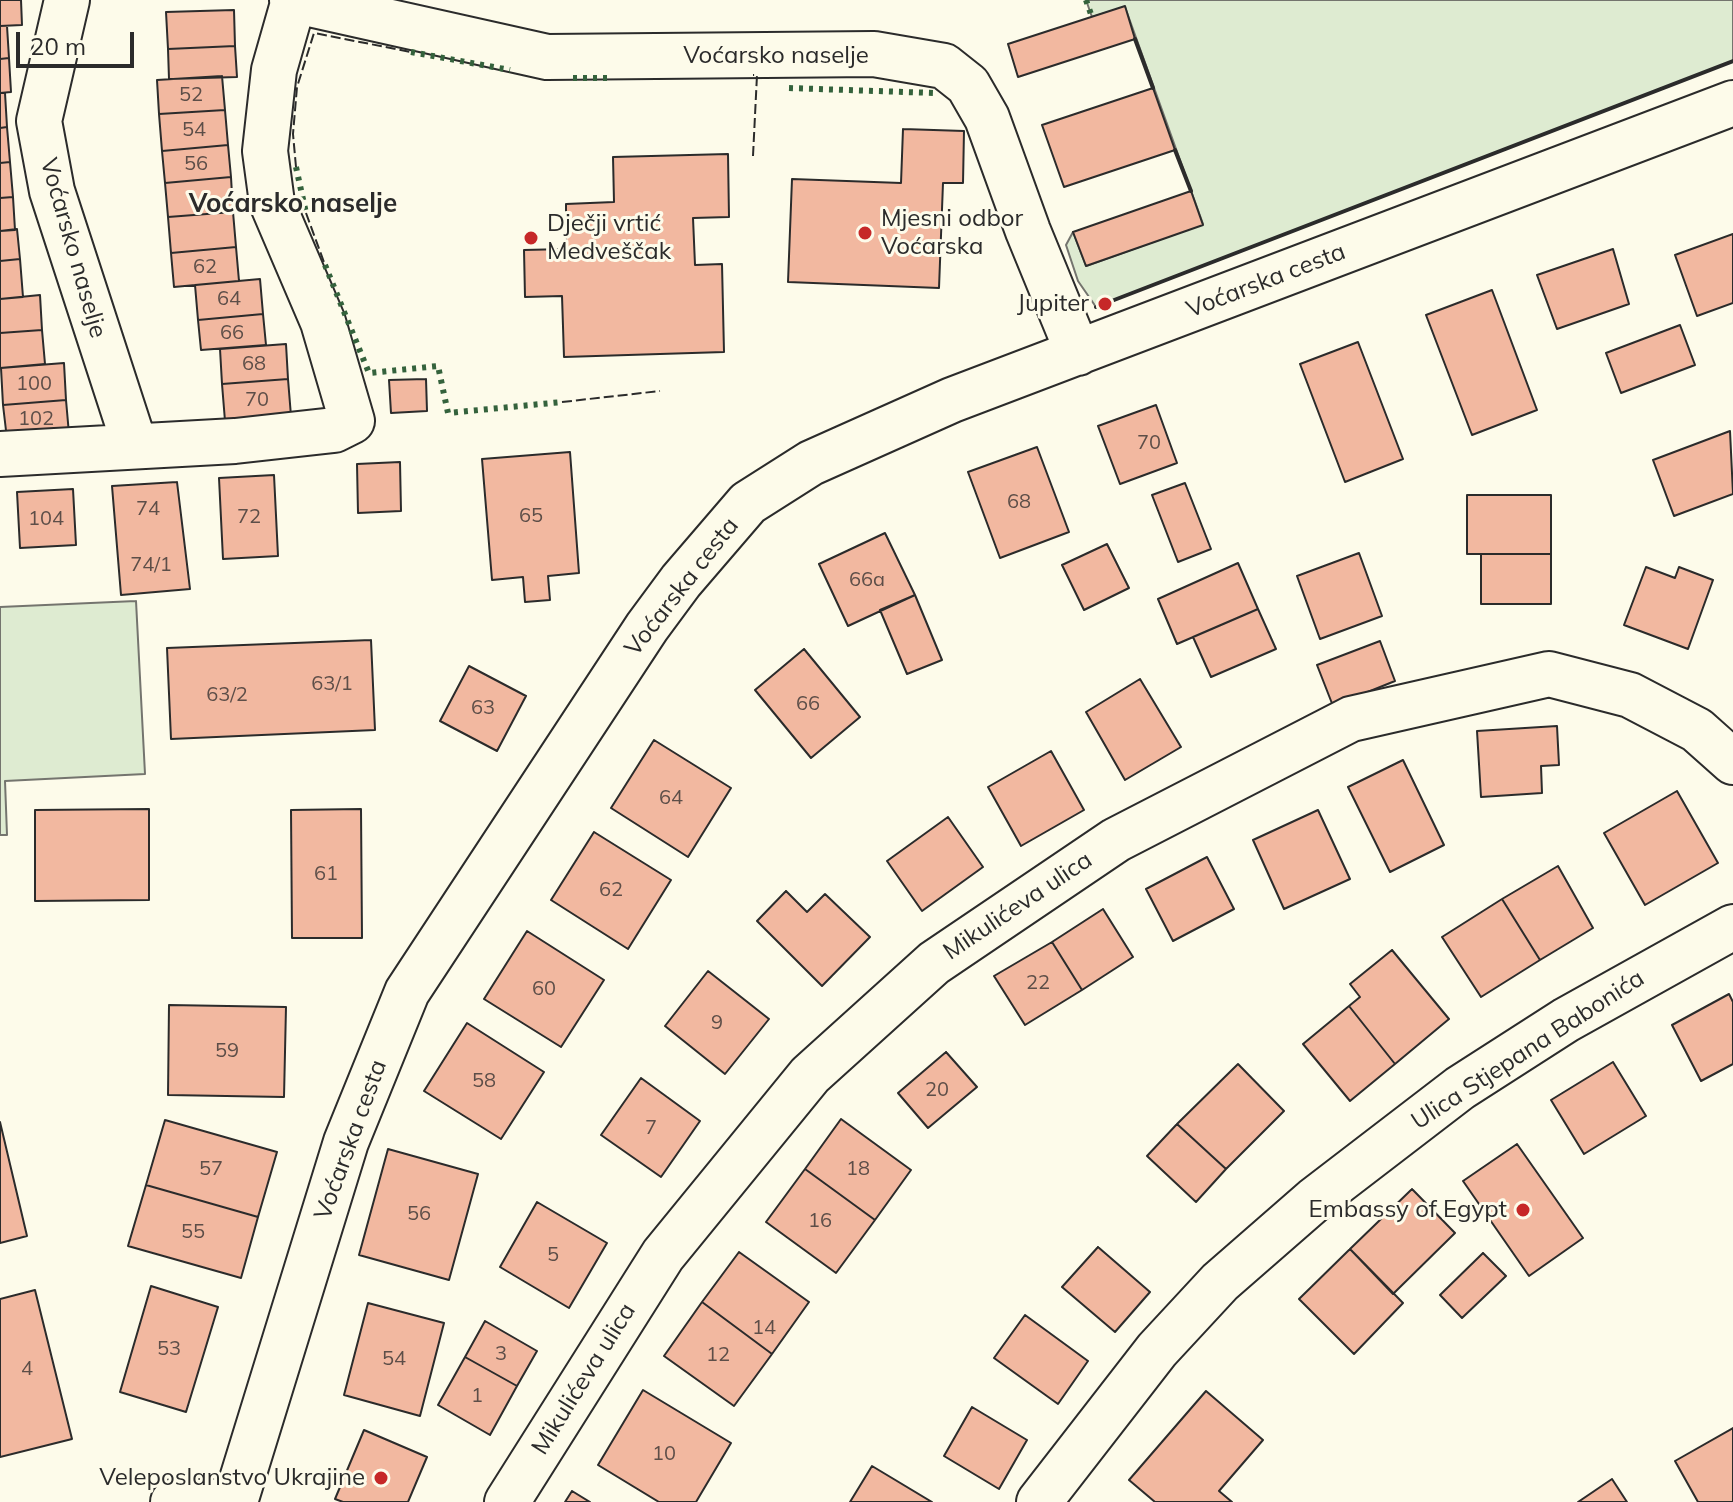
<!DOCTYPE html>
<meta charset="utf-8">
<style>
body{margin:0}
#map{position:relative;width:1733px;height:1502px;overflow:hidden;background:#fdfbea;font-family:Mulish,sans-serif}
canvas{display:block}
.scale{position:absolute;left:16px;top:32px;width:118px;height:36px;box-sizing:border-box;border:4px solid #2b2b2b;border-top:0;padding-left:10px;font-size:24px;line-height:28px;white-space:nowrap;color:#2b2b2b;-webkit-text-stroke:6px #fdfbea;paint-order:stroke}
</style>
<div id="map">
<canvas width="1733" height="1502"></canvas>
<div class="scale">20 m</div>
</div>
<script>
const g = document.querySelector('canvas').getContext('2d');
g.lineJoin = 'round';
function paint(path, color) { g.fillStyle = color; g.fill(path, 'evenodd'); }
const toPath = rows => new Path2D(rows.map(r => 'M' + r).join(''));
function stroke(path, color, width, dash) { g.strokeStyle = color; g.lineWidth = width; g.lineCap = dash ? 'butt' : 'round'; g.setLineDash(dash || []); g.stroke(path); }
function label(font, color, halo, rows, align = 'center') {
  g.font = font + ' Mulish,sans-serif'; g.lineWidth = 6; g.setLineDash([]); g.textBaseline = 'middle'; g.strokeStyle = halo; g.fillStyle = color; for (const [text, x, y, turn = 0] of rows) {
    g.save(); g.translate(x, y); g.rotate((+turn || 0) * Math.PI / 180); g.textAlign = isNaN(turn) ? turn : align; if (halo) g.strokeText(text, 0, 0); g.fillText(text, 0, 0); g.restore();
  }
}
const green = toPath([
 [1086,0,1733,0,1733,61,1096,307,1078,281,1066,245,1073,232,1086,266,1203,224,1125,7,1092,17,1086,0],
 [136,601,145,774,5,781,7,835,0,835,0,607,136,601]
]);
paint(green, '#deebd1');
stroke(green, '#74746e', 2);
const building = toPath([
 [0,0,21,0,22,25,0,26,0,0],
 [1125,6,1135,39,1018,77,1008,44,1125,6],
 [234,10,235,46,168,49,166,12,234,10],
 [0,26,7,26,9,58,0,59,0,26],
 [235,46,237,77,169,79,168,49,235,46],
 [9,58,11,92,0,93,0,59,9,58],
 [222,76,225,110,159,114,157,80,222,76],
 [1153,88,1175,150,1064,187,1042,125,1153,88],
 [0,93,5,93,7,127,0,128,0,93],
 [225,110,228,145,162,151,159,114,225,110],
 [7,127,10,162,0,163,0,128,7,127],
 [903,129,964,131,963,183,943,183,939,288,788,282,792,179,901,183,903,129],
 [228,145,231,177,165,183,162,151,228,145],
 [728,154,729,217,693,218,695,265,722,264,724,352,564,357,562,296,525,297,524,250,566,249,566,204,614,202,613,157,728,154],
 [10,162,13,197,0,198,0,163,10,162],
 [231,177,233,212,168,217,165,183,231,177],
 [1191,191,1203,225,1086,266,1073,232,1191,191],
 [13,197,15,230,0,231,0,198,13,197],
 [233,212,236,247,171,253,168,217,233,212],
 [17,229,20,259,0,261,0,231,17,229],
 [1733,234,1733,303,1697,316,1675,255,1733,234],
 [236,247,239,281,174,287,171,253,236,247],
 [1613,249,1629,304,1557,329,1537,275,1613,249],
 [20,259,23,297,0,299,0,261,20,259],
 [260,279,263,314,198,320,195,285,260,279],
 [1492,290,1537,410,1472,435,1426,315,1492,290],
 [40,295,42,330,0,333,0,299,40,295],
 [263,314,266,345,201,350,198,320,263,314],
 [1680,325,1695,365,1621,393,1606,353,1680,325],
 [42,330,45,364,0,368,0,333,42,330],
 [1358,342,1403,459,1345,482,1300,364,1358,342],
 [286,344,288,379,222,384,220,349,286,344],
 [64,363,66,400,3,405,1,368,64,363],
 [288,379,291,416,225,421,222,384,288,379],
 [426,379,427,411,391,413,389,380,426,379],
 [66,400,69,434,7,439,3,405,66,400],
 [1156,405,1177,463,1120,484,1098,426,1156,405],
 [1730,431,1733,494,1674,516,1653,460,1730,431],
 [1037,447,1069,532,1000,558,968,472,1037,447],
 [570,452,579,573,548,576,550,600,525,602,523,577,492,580,482,459,570,452],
 [400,462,401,511,358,513,357,464,400,462],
 [274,475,278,556,223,559,219,478,274,475],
 [177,482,190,589,121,595,112,486,177,482],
 [1185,483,1211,549,1178,562,1152,495,1185,483],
 [73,489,76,545,20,548,17,492,73,489],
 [1467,495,1551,495,1551,554,1467,554,1467,495],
 [885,533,915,595,848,626,819,564,885,533],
 [1107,544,1129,588,1084,610,1062,565,1107,544],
 [1359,553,1382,616,1320,639,1297,576,1359,553],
 [1481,554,1551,554,1551,604,1481,604,1481,554],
 [1238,563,1258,609,1177,644,1158,599,1238,563],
 [1646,567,1675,578,1679,567,1713,580,1688,649,1624,625,1646,567],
 [915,595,942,660,907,674,880,610,915,595],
 [1258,609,1276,649,1211,677,1193,637,1258,609],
 [371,640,375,730,171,739,167,648,371,640],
 [1380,641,1395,681,1333,706,1317,665,1380,641],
 [804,649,860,717,811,758,755,690,804,649],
 [469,666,526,696,497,751,440,721,469,666],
 [1140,679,1181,747,1125,780,1086,712,1140,679],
 [1557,726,1559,765,1541,766,1542,793,1481,797,1477,731,1557,726],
 [654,740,731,788,688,857,611,808,654,740],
 [1051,751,1084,810,1021,846,988,787,1051,751],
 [1403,760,1444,845,1390,872,1348,787,1403,760],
 [1677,791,1718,863,1645,905,1604,833,1677,791],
 [149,809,149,900,35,901,35,810,149,809],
 [361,809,362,938,292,938,291,810,361,809],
 [1318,810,1350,879,1284,909,1253,840,1318,810],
 [948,817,983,867,922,911,887,861,948,817],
 [594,832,671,880,628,949,551,900,594,832],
 [1207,857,1234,909,1173,941,1146,889,1207,857],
 [1558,866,1593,928,1540,960,1502,899,1558,866],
 [786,891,807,912,825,894,870,937,822,986,757,921,786,891],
 [1502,899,1540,960,1481,997,1442,937,1502,899],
 [1103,909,1133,957,1082,990,1052,942,1103,909],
 [527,931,604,980,561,1047,484,999,527,931],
 [1052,942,1082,990,1025,1025,994,976,1052,942],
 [1392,950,1449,1019,1395,1064,1349,1006,1360,997,1350,984,1392,950],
 [708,971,769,1019,725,1074,665,1026,708,971],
 [1729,994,1733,1002,1733,1064,1701,1081,1672,1025,1729,994],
 [169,1005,286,1007,284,1097,168,1095,169,1005],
 [1349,1006,1395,1064,1350,1101,1303,1044,1349,1006],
 [467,1023,544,1072,501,1139,424,1091,467,1023],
 [946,1052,977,1087,928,1128,898,1093,946,1052],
 [1613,1062,1646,1116,1584,1154,1551,1100,1613,1062],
 [1238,1064,1284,1111,1226,1169,1177,1124,1238,1064],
 [641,1078,700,1121,661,1177,601,1135,641,1078],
 [841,1119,911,1170,875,1220,805,1169,841,1119],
 [165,1120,277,1152,258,1217,146,1185,165,1120],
 [0,1122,27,1236,0,1243,0,1122],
 [1177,1124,1226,1169,1196,1202,1147,1156,1177,1124],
 [1517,1144,1583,1238,1529,1276,1463,1181,1517,1144],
 [388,1149,478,1174,449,1280,359,1255,388,1149],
 [805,1169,875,1220,836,1273,766,1222,805,1169],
 [146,1185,258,1217,241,1278,128,1246,146,1185],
 [1412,1189,1455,1233,1393,1294,1350,1249,1412,1189],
 [537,1202,607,1243,569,1308,500,1267,537,1202],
 [1098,1247,1150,1292,1115,1332,1062,1287,1098,1247],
 [1350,1249,1403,1303,1354,1354,1299,1299,1350,1249],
 [739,1252,809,1302,772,1354,702,1302,739,1252],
 [1483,1253,1506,1276,1462,1318,1440,1295,1483,1253],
 [151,1286,218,1307,186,1412,120,1392,151,1286],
 [35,1290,72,1439,0,1457,0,1299,35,1290],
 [702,1302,772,1354,734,1406,664,1356,702,1302],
 [368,1303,444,1323,420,1416,344,1395,368,1303],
 [1025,1315,1088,1361,1058,1404,994,1358,1025,1315],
 [485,1321,537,1351,517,1386,465,1357,485,1321],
 [465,1357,517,1386,490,1435,438,1405,465,1357],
 [643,1390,731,1443,696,1502,659,1502,598,1465,643,1390],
 [1206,1391,1263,1440,1219,1491,1232,1502,1155,1502,1129,1480,1206,1391],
 [972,1407,1027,1440,999,1489,944,1456,972,1407],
 [1733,1428,1733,1502,1698,1502,1675,1461,1733,1428],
 [364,1430,427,1457,408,1502,343,1502,335,1499,364,1430],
 [872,1466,932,1502,850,1502,872,1466],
 [1612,1479,1627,1502,1578,1502,1612,1479],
 [572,1491,590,1502,565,1502,572,1491]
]);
paint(building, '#f2b8a0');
stroke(building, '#2b2b2b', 2);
const minor = toPath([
 [67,0,39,121,52,191,135,446],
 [292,0,547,57,874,54,944,66,968,85,987,118,1028,231,1078,353],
 [0,454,235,441,334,430,352,421,323,322,272,203,265,151,274,70,294,0],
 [173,1502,221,1502],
 [235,1502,346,1142,407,992,647,627,681,581,748,503,811,463,952,400,1733,103],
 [507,1502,663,1255,810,1075,934,963,1116,840,1351,719,1549,674,1630,695,1697,730,1733,762],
 [1039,1502,1157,1350,1220,1282,1314,1200,1460,1088,1566,1020,1733,927]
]);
stroke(minor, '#2b2b2b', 48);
stroke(minor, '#fdfbea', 44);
stroke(toPath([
 [1086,0,1092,17],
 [411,52,510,70],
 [573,78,613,78],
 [789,88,934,93],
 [296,167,306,213],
 [325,265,369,373,438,366,448,413,562,402]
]), '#34623c', 6, [4, 6]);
stroke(toPath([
 [753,156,757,75,753,75],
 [296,167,293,134,297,87,314,33,411,52],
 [306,213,325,265],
 [562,402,660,391]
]), '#2b2b2b', 2, [10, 4]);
stroke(toPath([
 [1135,39,1153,88],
 [1175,150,1191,191],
 [1096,307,1733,61]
]), '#2b2b2b', 4);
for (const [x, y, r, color] of [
 [865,233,8,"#c62828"],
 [531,238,8,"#c62828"],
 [1105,304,8,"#c62828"],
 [1523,1210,8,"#c62828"],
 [381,1478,8,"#c62828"]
]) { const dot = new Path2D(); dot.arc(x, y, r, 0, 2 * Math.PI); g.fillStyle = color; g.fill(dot); stroke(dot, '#fdfbea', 3); }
label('20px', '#5d4e48', null, [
 ["52",191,95],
 ["54",194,130],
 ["56",196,164],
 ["62",205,267],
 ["64",229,299],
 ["66",232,333],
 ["68",254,364],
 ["100",34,384],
 ["70",257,400],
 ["102",36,419],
 ["70",1149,443],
 ["68",1019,502],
 ["74",148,509],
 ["65",531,516],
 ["72",249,517],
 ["104",46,519],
 ["74/1",151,565],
 ["66a",867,580],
 ["63/1",332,684],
 ["63/2",227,695],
 ["66",808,704],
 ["63",483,708],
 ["64",671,798],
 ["61",326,874],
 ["62",611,890],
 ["22",1038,983],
 ["60",544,989],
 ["9",717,1023],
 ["59",227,1051],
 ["58",484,1081],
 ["20",937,1090],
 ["7",651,1128],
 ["57",211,1169],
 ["18",858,1169],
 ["56",419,1214],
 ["16",820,1221],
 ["55",193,1232],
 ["5",553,1255],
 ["14",764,1328],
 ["53",169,1349],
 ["3",501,1354],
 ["12",718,1355],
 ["54",394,1359],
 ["4",27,1369],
 ["1",477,1396],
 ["10",664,1454]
]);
label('24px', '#2b2b2b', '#fdfbea', [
 ["Voćarsko naselje",776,56],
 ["Voćarsko naselje",73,248,74],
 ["Voćarska cesta",1266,281,-21],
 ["Voćarska cesta",682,587,-52],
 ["Mikulićeva ulica",1018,906,-34],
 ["Ulica Stjepana Babonića",1528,1050,-33],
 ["Voćarska cesta",351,1140,-70],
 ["Mikulićeva ulica",584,1379,-58]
]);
label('24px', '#2b2b2b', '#fdfbea', [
 ["Mjesni odbor",881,219,"left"],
 ["Voćarska",881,247,"left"],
 ["Dječji vrtić",547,224,"left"],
 ["Medveščak",547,252,"left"],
 ["Jupiter",1089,304],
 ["Embassy of Egypt",1507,1210],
 ["Veleposlanstvo Ukrajine",365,1478]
], 'right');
label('bold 26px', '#2b2b2b', '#fdfbea', [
 ["Voćarsko naselje",293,204]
]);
</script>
